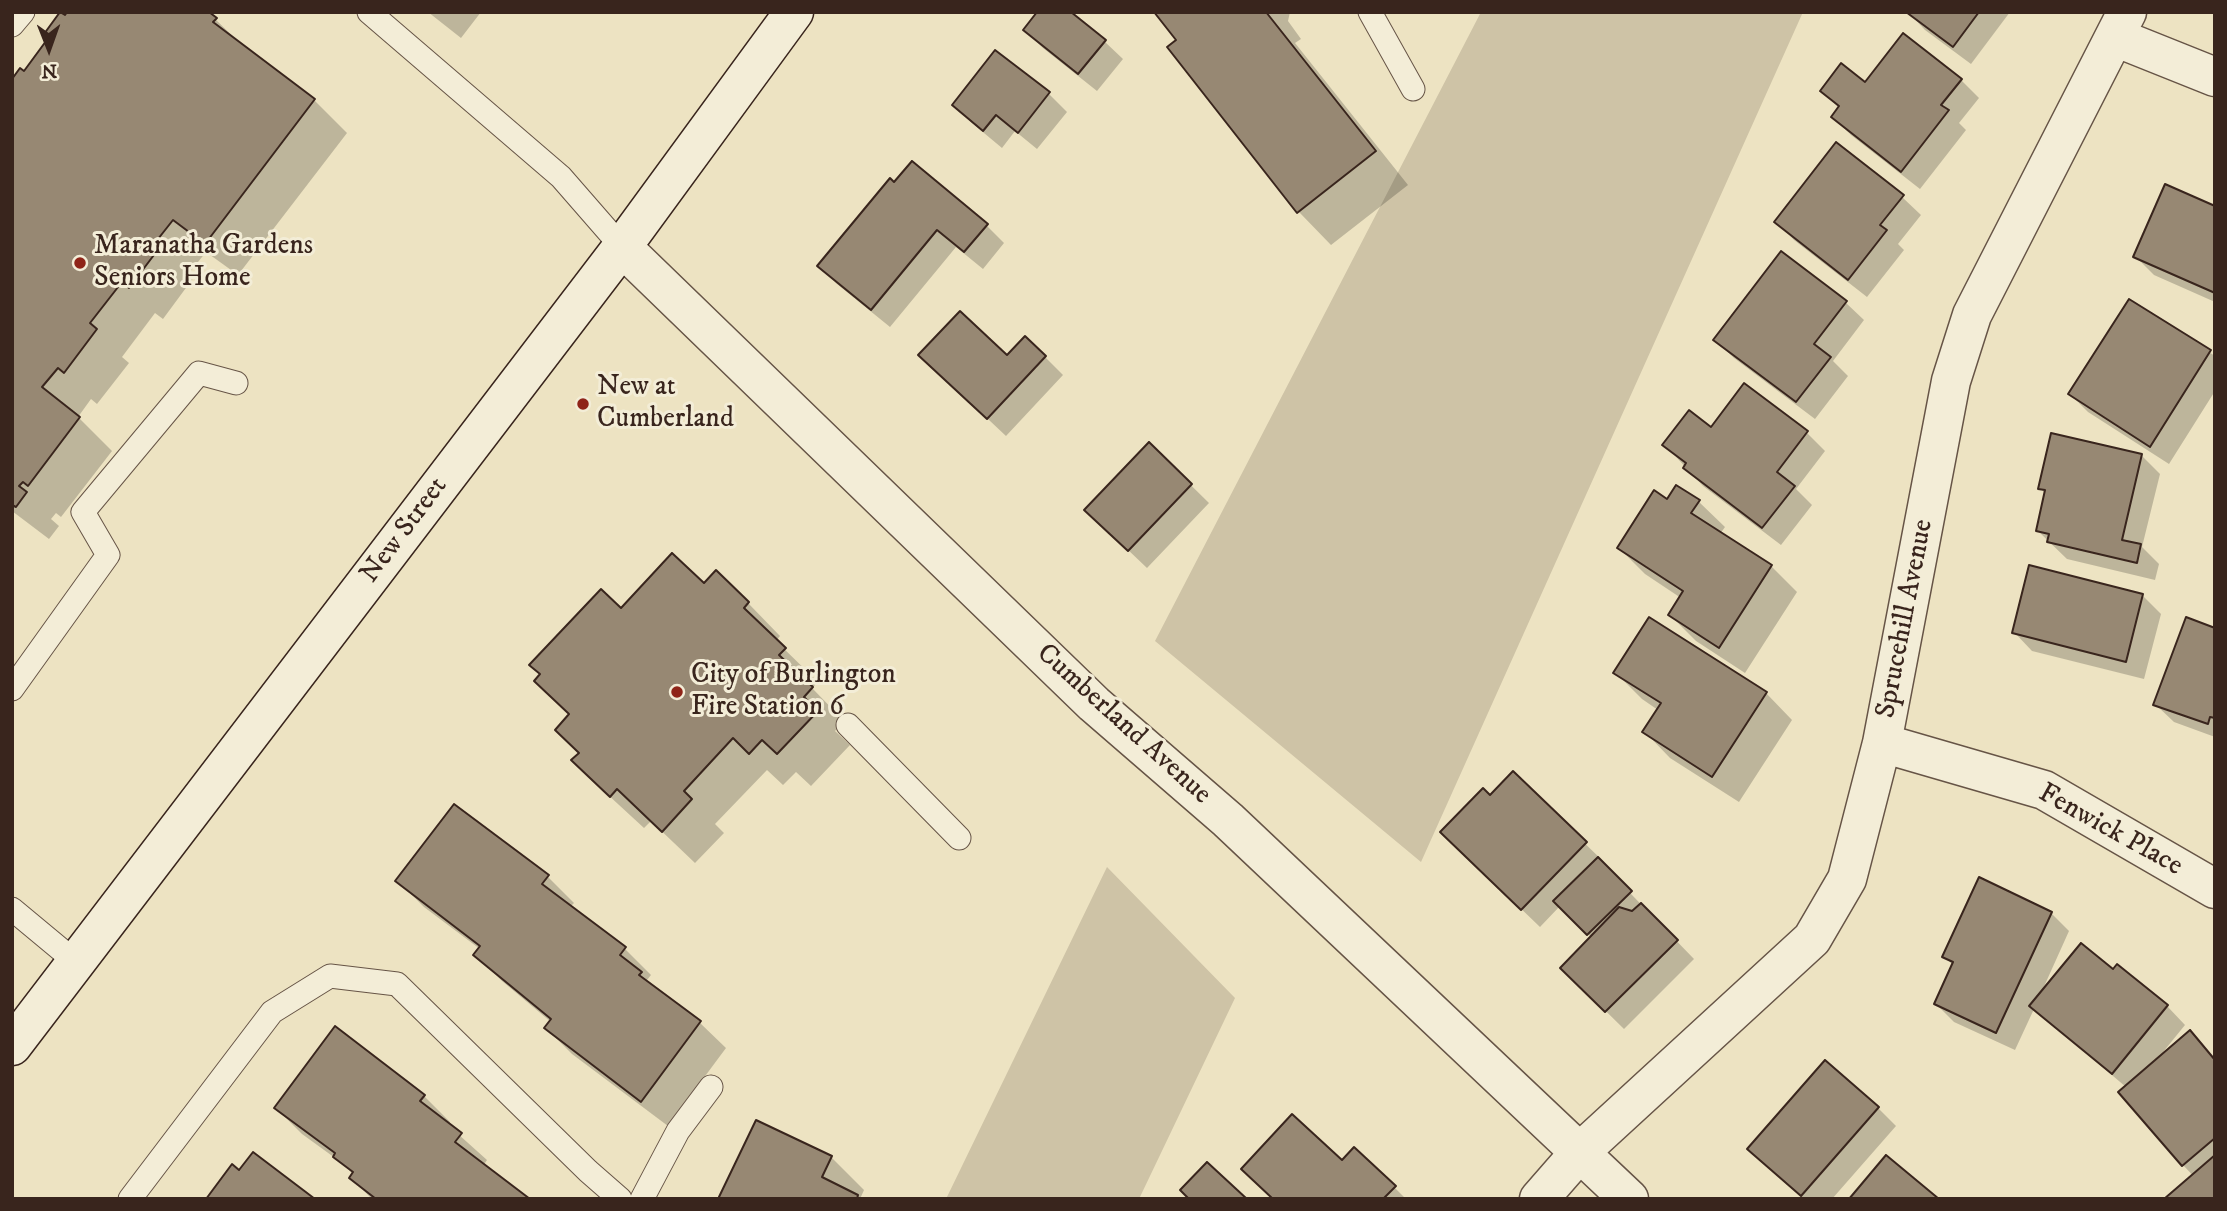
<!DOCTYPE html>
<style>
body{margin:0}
#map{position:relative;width:2227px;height:1211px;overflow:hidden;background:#ede3c2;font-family:"IM FELL DW Pica",serif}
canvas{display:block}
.frame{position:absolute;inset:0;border:14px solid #39251d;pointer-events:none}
.north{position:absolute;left:14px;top:14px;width:70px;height:70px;-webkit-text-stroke:5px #f3edd7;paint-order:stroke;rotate:179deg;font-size:19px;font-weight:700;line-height:28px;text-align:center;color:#39251d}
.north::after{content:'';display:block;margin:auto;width:24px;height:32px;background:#39251d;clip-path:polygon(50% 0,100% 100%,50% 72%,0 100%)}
</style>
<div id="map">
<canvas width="2227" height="1211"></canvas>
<div class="frame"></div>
<div class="north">N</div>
</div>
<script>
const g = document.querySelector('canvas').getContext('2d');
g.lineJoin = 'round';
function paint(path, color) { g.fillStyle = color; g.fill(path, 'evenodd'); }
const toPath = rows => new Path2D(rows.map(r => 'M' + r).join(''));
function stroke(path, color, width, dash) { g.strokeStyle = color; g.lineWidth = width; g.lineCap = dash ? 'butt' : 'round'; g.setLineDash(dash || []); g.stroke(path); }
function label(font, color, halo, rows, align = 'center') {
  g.font = font + ' "IM FELL DW Pica",serif'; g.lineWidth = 6; g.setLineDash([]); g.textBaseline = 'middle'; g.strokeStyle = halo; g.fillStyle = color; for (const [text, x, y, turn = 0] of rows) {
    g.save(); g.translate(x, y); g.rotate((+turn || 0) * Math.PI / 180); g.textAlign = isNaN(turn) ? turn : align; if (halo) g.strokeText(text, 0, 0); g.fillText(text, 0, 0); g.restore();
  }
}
paint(toPath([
 [1481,12,1803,12,1421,862,1155,641],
 [1107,867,1235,998,1139,1199,946,1199]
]), '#cec3a6');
paint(toPath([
 [428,12,481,12,461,38],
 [1156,12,1290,12,1288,21,1301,39,1295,43,1408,185,1331,245,1299,212,1170,47,1179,40],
 [1908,12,2010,12,1971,64,1925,30],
 [65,18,215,19,244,47,314,100,347,133,238,275,206,252,190,272,194,277,163,319,155,313,122,357,129,363,97,404,91,399,78,417,112,451,61,517,56,513,51,519,59,526,49,539,12,511,12,82,24,74],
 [1025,30,1104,41,1123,59,1097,91,1043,48],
 [1961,80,1979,98,1959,123,1966,130,1920,189,1851,135,1833,117,1839,108,1822,91,1866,84],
 [1048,93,1067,112,1037,149,1015,131,1002,148,972,123,954,105],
 [890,181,986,225,1004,243,983,269,956,247,890,327,837,284,819,266],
 [1902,197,1921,215,1898,244,1904,250,1867,297,1794,240,1776,221],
 [2215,208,2215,302,2154,275,2135,256],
 [2130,301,2215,356,2215,391,2169,464,2088,412,2070,394],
 [1845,302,1864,320,1833,361,1848,376,1815,419,1734,358,1715,340],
 [1045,357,1063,375,1006,436,939,373],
 [1745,385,1807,433,1825,451,1796,489,1812,505,1781,545,1703,486,1665,445,1711,430],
 [1149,444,1209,503,1147,568,1105,528],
 [2141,455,2160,474,2142,547,2159,564,2155,580,2067,559,2038,531,2046,494,2040,488],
 [1698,501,1725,527,1720,534,1771,566,1797,592,1745,673,1696,641,1670,615,1681,598,1645,574,1619,548,1668,502],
 [704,585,748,603,780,636,776,641,818,682,812,688,844,721,835,731,850,745,811,786,796,772,783,785,767,770,715,824,724,833,695,863,651,821,644,828,606,793,581,753,570,715,621,611],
 [2143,596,2161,614,2144,679,2032,651,2014,632],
 [2215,630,2215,737,2174,722,2155,704],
 [1616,673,1766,693,1792,720,1739,802,1670,758,1644,731,1658,710,1642,699],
 [1513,774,1604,862,1602,864,1694,959,1624,1029,1562,968,1592,938,1560,906,1540,927,1460,850,1490,798],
 [455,806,548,877,574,903,570,907,625,949,651,975,647,980,660,993,699,1022,726,1048,668,1126,572,1054,546,1028,551,1022,502,981,476,955,480,949,424,907,398,881],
 [2051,913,2069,931,2042,991,2113,971,2117,966,2167,1006,2185,1025,2159,1057,2160,1058,2190,1033,2215,1059,2215,1199,2183,1165,2126,1087,2034,1009,2015,1050,1954,1022,1936,1004,1954,966,1944,956],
 [424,1096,450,1122,448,1125,487,1160,483,1166,527,1199,372,1199,351,1178,354,1175,342,1163,302,1134,276,1108],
 [1878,1108,1896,1126,1832,1199,1804,1199,1768,1167],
 [831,1157,864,1190,860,1199,720,1199],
 [1342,1162,1394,1187,1406,1199,1274,1199]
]), '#0003');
const building = toPath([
 [60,12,65,15,67,12,209,12,217,18,213,22,315,99,205,244,173,220,158,239,163,243,129,288,122,282,90,323,97,329,64,373,58,368,42,387,80,417,28,486,23,482,19,486,27,492,16,507,12,505,12,79,20,68,24,71,49,37,44,34,60,12],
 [1037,12,1071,12,1106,40,1078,74,1023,30,1037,12],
 [1154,12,1266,12,1376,151,1297,213,1167,47,1176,40,1154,12],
 [1906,12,1979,12,1953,47,1906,12],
 [1903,33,1962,79,1941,105,1949,110,1901,172,1831,117,1839,106,1820,91,1841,63,1865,82,1903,33],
 [995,50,1050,92,1018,133,996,115,983,131,952,105,995,50],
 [1836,142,1904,195,1880,225,1887,230,1848,280,1774,222,1836,142],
 [912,161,988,224,964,252,937,230,871,310,817,266,890,178,894,182,912,161],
 [2165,184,2215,206,2215,293,2133,257,2165,184],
 [1781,251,1847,301,1814,344,1831,357,1796,402,1713,340,1781,251],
 [2129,299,2211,350,2150,447,2068,394,2129,299],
 [960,311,1007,355,1025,336,1046,356,987,419,918,355,960,311],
 [1744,383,1808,431,1777,472,1795,486,1762,528,1683,468,1686,463,1662,445,1689,410,1711,427,1744,383],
 [2051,433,2142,454,2122,540,2141,544,2137,563,2047,542,2049,534,2036,531,2045,490,2038,489,2051,433],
 [1149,442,1192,484,1128,551,1084,510,1149,442],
 [1676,485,1700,500,1691,513,1772,565,1719,648,1668,615,1683,591,1617,548,1654,490,1667,499,1676,485],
 [672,553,704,583,716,570,749,602,744,608,786,648,779,655,813,687,804,697,818,711,777,754,762,740,749,754,733,738,684,791,692,799,662,832,617,789,610,797,571,760,579,753,555,730,569,714,534,681,540,674,529,665,601,589,621,608,672,553],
 [2029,565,2143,594,2126,662,2012,633,2029,565],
 [1649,617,1767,692,1712,777,1642,732,1661,703,1613,673,1649,617],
 [2186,617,2215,628,2215,718,2210,717,2208,724,2153,705,2186,617],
 [1513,771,1587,842,1521,910,1440,832,1483,788,1490,795,1513,771],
 [454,804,549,875,542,884,626,947,620,955,642,972,639,975,701,1021,641,1102,544,1028,551,1019,473,955,480,946,395,881,454,804],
 [1598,857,1632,891,1587,935,1553,901,1598,857],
 [1979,877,2052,912,1996,1033,1934,1004,1953,962,1942,957,1979,877],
 [1641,903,1678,940,1605,1012,1560,968,1619,907,1632,911,1641,903],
 [2081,943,2113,969,2117,964,2168,1005,2112,1074,2029,1006,2081,943],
 [335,1026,425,1095,420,1101,462,1133,455,1142,530,1199,376,1199,349,1178,353,1172,333,1157,335,1153,274,1108,335,1026],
 [2190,1030,2215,1060,2215,1138,2182,1166,2118,1092,2190,1030],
 [1825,1060,1879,1107,1801,1196,1747,1149,1825,1060],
 [1292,1114,1342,1160,1354,1147,1396,1186,1383,1199,1273,1199,1241,1169,1292,1114],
 [756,1120,832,1156,822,1177,858,1195,857,1199,718,1199,756,1120],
 [253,1152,315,1199,206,1199,232,1164,239,1170,253,1152],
 [1886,1155,1939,1199,1849,1199,1886,1155],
 [2215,1155,2215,1199,2164,1199,2215,1155],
 [1207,1162,1247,1199,1189,1199,1180,1190,1207,1162]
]);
paint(building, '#978873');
stroke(building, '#39251d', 2);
const service = toPath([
 [369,12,561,177,622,247],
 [1370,12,1413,89],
 [12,25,23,12],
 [12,689,108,555,83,512,199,373,236,383],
 [848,725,959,838],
 [12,909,77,963],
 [130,1199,272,1012,330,976,397,984,588,1171,620,1199],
 [642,1199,678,1131,711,1087]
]);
const minor = toPath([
 [2115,37,2215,77],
 [1882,743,2044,790,2215,889],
 [1539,1199,1580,1152,1812,939,1847,879,1882,743,1951,381,1972,315,2127,12]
]);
const tertiary = toPath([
 [622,247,1094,704,1228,820,1629,1199]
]);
const secondary = toPath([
 [12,1046,622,247,794,12]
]);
stroke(service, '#665446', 25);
stroke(minor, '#665446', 41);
stroke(tertiary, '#665446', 41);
stroke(secondary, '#39251d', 41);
stroke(service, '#f3edd7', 23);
stroke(minor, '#f3edd7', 38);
stroke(tertiary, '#f3edd7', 38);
stroke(secondary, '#f3edd7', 38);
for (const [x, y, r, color] of [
 [80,263,7,"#8f2418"],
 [583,404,7,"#8f2418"],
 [677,692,7,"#8f2418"]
]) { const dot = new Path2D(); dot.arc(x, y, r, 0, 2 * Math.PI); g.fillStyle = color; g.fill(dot); stroke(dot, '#f3edd7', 2.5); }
label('28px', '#39251d', '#f3edd7', [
 ["Maranatha Gardens",94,247],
 ["Seniors Home",94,279],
 ["New at",597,388],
 ["Cumberland",597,420],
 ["City of Burlington",691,676],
 ["Fire Station 6",691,708]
], 'left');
label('28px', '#39251d', '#f3edd7', [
 ["New Street",405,531,-53],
 ["Sprucehill Avenue",1906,619,-79],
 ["Cumberland Avenue",1123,725,42],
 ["Fenwick Place",2110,831,29]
]);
</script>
